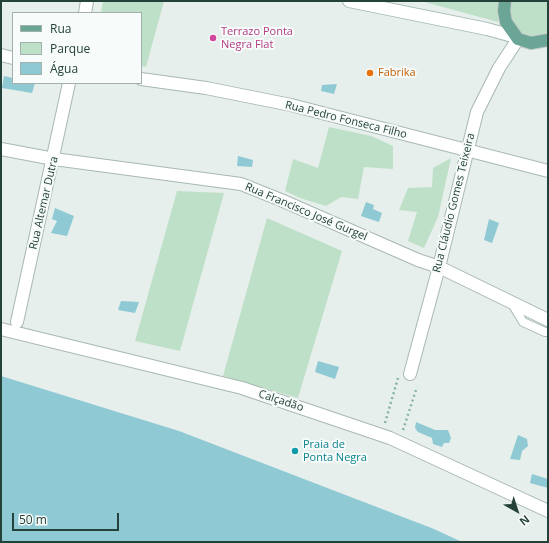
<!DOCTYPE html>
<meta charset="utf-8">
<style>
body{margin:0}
#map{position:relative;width:549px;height:543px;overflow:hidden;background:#e6efeb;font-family:"Open Sans",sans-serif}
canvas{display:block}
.frame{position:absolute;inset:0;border:2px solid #24423a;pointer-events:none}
.legend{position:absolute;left:12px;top:12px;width:130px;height:72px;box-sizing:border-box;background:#f7fbf9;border:1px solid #a3b1ad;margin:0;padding:5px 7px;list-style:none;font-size:12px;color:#24423a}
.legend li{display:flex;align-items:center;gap:8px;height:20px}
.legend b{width:20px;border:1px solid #a3b1ad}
.north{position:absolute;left:497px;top:491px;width:40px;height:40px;-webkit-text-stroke:3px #f7fbf9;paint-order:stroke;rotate:141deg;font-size:11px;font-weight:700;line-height:16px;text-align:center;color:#24423a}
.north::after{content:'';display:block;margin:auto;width:14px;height:18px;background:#24423a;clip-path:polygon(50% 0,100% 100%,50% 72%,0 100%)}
.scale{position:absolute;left:12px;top:513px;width:107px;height:18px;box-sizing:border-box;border:2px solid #24423a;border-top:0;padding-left:5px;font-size:12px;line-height:14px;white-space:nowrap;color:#24423a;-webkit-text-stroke:3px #f7fbf9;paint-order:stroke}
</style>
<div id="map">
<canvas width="549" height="543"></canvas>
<div class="frame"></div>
<ul class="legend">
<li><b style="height:5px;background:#6aa596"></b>Rua</li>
<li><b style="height:11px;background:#bfe0c8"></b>Parque</li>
<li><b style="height:11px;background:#8ec9d4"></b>Água</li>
</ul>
<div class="north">N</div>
<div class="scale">50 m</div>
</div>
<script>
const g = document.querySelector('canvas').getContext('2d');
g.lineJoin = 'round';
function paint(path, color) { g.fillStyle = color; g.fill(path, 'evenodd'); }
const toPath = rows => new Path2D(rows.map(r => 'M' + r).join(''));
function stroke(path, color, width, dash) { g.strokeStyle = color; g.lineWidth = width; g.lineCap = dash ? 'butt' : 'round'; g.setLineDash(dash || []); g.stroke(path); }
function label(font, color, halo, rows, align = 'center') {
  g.font = font + ' "Open Sans",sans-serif'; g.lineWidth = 4; g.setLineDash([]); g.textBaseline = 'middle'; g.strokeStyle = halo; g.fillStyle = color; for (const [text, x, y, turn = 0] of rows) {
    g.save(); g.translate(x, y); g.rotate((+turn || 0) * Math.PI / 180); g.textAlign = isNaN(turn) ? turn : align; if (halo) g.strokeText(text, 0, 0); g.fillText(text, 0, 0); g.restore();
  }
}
paint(toPath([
 [103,1,164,1,146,67,141,66,141,13,101,13],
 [421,1,500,1,498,22],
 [509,1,548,1,548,37,540,39,521,35,509,20],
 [329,127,371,136,393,146,393,169,364,167,358,199,341,197,326,206,300,198,285,191,293,159,318,168],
 [451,158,438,217,424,248,408,241,417,212,399,210,408,188,432,187,433,168],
 [177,191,224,193,180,351,135,341],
 [267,218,342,251,298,398,223,376]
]), '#bfe0c8');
paint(toPath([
 [4,76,13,78,13,83,35,83,32,93,2,88],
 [337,84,334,94,321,91,322,85],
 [238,156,253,160,252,167,237,166],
 [366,202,374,205,373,209,382,213,379,222,361,216],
 [55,208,74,216,67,236,51,233,57,221,52,219],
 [489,219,499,223,492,243,484,240],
 [121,301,139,302,135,313,118,310],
 [318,361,339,367,335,379,315,372],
 [1,376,179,431,434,529,462,542,1,542],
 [416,422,435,430,448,430,451,438,449,443,444,443,442,447,433,444,432,438,418,432,415,428],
 [518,435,527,439,528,446,522,451,520,460,510,459],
 [532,474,548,479,548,488,530,483]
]), '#8ec9d4');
const service = toPath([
 [511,302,523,322,545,332,548,332]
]);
const pedestrian = toPath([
 [1,329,242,388,390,438,548,511]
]);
const minor = toPath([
 [85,13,87,1],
 [1,55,13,58],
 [141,79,206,88,291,105,548,171],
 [1,149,54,159,241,184,281,200,418,260,439,267,548,320],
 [17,322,69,83],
 [410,374,439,267,477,112,499,68,518,39]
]);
const secondary = toPath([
 [349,1,487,29,516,37]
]);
const primary = toPath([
 [505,1,504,11,506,22,518,39,531,43,548,40]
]);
stroke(service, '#a8b8b2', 10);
stroke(pedestrian, '#a8b8b2', 14);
stroke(minor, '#a8b8b2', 14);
stroke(secondary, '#a4bbb3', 14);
stroke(primary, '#c2cac8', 14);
stroke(toPath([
 [385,423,398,378],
 [403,430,417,387]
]), '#86b3a5', 2.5, [2, 3]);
stroke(service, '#fff', 8);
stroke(pedestrian, '#fff', 12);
stroke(minor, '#fff', 12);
stroke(secondary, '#fff', 12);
stroke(primary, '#6aa596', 12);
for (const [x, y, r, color] of [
 [213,38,4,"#d1479c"],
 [370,73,4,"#e8710a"],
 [295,451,4,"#0f9aa8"]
]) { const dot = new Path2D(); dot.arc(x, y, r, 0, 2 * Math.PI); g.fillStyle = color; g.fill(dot); stroke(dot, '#f7fbf9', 1.5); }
label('11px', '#b23c85', '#f7fbf9', [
 ["Terrazo Ponta",221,32],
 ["Negra Flat",221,45]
], 'left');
label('11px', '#c56008', '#f7fbf9', [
 ["Fabrika",378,73]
], 'left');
label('11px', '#24423a', '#f7fbf9', [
 ["Rua Pedro Fonseca Filho",346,120,14],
 ["Rua Altemar Dutra",44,203,-77],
 ["Rua Cláudio Gomes Teixeira",454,203,-76],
 ["Rua Francisco José Gurgel",306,212,23],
 ["Calçadão",281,401,18]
]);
label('11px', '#0d838f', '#f7fbf9', [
 ["Praia de",303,445],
 ["Ponta Negra",303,458]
], 'left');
</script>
